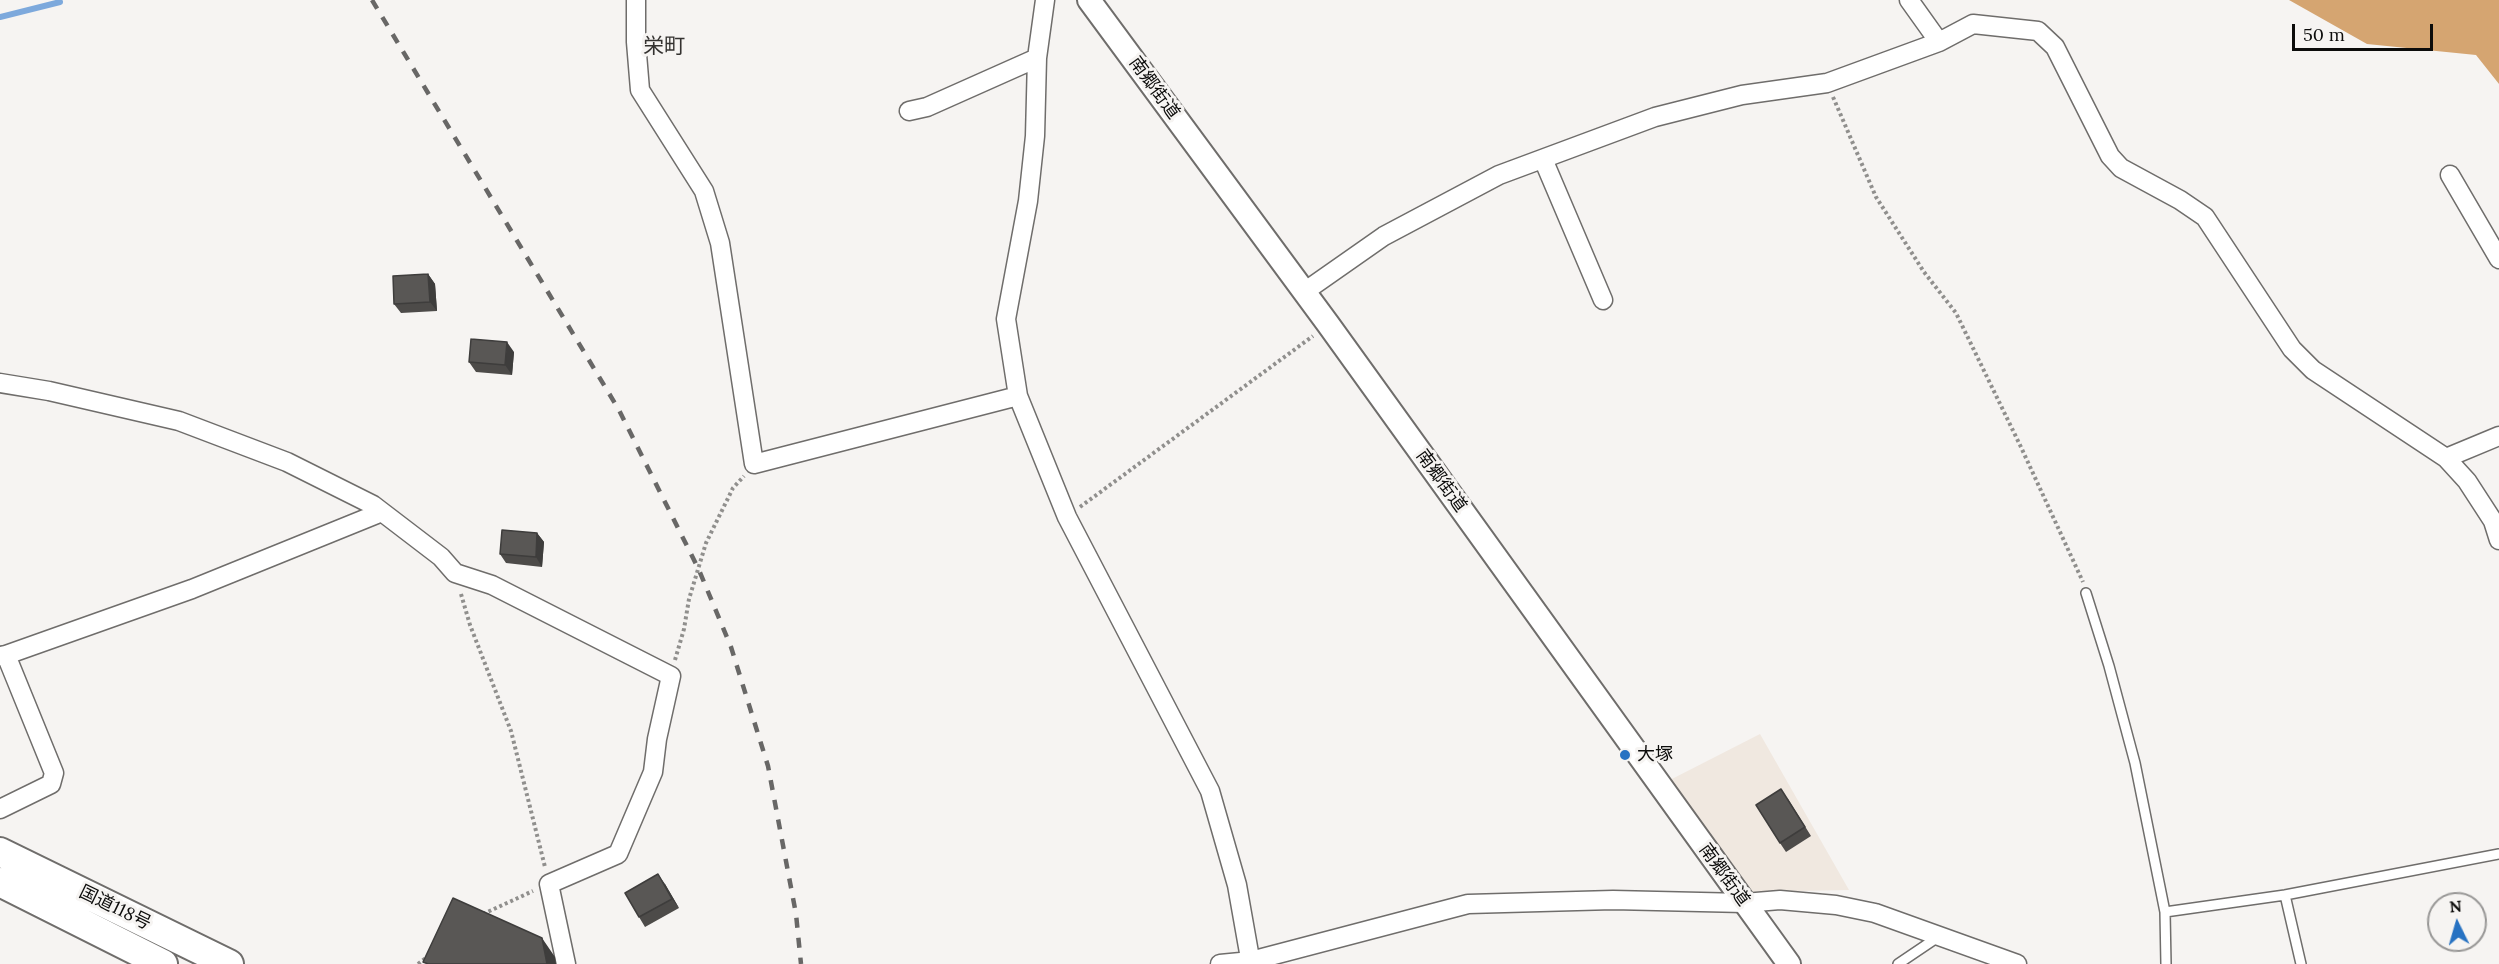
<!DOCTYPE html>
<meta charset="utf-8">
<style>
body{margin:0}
#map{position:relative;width:2499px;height:964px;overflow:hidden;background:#f6f4f2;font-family:Lora,serif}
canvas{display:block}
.north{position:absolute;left:2427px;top:892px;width:60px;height:60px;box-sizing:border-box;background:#f6f4f2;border:2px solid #989796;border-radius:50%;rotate:355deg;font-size:16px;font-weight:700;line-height:24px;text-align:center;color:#0c0c0b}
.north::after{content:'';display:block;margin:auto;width:21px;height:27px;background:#2772c2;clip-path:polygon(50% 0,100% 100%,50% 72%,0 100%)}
.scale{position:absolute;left:2292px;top:24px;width:141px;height:27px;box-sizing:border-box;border:3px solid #0c0c0b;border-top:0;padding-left:8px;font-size:18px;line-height:21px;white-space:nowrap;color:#0c0c0b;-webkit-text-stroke:4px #f6f4f2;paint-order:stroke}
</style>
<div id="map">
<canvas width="2499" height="964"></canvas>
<div class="north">N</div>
<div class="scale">50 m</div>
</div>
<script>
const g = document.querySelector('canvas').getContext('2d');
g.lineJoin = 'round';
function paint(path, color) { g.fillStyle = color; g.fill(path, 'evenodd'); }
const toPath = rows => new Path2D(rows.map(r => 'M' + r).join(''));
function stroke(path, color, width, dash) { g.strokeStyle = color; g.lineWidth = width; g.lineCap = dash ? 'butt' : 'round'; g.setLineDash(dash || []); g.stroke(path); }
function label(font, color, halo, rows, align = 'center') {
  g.font = font + ' Lora,"Noto Sans JP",serif'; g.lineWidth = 6; g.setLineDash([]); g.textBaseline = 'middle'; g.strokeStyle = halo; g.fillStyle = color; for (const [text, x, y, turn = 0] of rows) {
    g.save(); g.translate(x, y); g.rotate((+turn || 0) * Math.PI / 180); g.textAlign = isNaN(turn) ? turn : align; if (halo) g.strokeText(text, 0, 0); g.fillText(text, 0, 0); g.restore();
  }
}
paint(toPath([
 [1760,734,1849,890,1746,892,1666,782]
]), '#f0e8e0');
paint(toPath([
 [2289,0,2499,0,2499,84,2476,55,2367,44]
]), '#d5a571');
stroke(toPath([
 [0,17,60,2]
]), '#7da9dc', 6);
const service = toPath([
 [2086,593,2109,666,2135,763,2165,912,2166,964],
 [2285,895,2301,964],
 [2165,912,2285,895,2499,854],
 [1898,964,1938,937]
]);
const minor = toPath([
 [636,0,636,42,640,90,704,191,720,243,754,464,1018,396],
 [1045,0,1037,58,1035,136,1028,201,1006,319,1018,396,1067,517,1210,791,1237,885,1251,964],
 [1909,0,1939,42],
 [909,111,927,107,1037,58],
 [1543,159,1603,300],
 [2450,175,2499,259],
 [1304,292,1384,236,1499,175,1655,117,1742,95,1827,83,1939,42,1973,24,2038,31,2055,47,2110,156,2121,168,2180,200,2205,217,2292,349,2313,370,2446,458,2467,481,2493,521,2499,540],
 [0,383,49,391,179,421,287,462,373,505,441,557,455,573,492,585,671,676,657,739,653,772,618,854,549,884,566,964],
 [2446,458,2499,436],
 [6,655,192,589,382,512],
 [0,656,6,655,54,773,51,784,0,809],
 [1220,964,1251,961,1468,904,1613,900,1744,903,1780,900,1836,905,1875,913,2017,964]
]);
const tertiary = toPath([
 [1089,0,1328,324,1789,964]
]);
const trunk = toPath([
 [0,852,229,964],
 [0,882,163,964]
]);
stroke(service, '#6f6d6b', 12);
stroke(minor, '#6f6d6b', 21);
stroke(tertiary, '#6f6d6b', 26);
stroke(trunk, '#6f6d6b', 32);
stroke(toPath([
 [1833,97,1876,197,1924,272,1956,313,2020,445,2083,582],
 [1080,507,1313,336],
 [461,594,470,625,511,731,545,867],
 [675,660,684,629,689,599,706,543,733,488,744,476],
 [483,914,533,891],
 [418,964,427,957]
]), '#908f8d', 4, [3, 3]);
stroke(service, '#fff', 9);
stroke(minor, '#fff', 18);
stroke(tertiary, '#fff', 22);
stroke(trunk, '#fff', 28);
stroke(toPath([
 [372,0,619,410,699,570,731,647,768,766,796,914,801,964]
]), '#686766', 4.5, [10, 10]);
paint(toPath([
 [428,274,435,284,437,311,401,313,394,304],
 [514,352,512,375,476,372,469,362],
 [537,533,544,542,542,567,506,563,500,554],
 [1788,799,1811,836,1786,852,1780,843],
 [665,884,679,908,645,927,639,917]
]), '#4d4b49');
paint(toPath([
 [428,274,435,284,437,311,430,302],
 [507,342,514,352,512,375,505,365],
 [537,533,544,542,542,567,536,557],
 [658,874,665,884,679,908,672,899],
 [542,938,555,957,556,964,547,964]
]), '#3e3d3c');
const building = toPath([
 [428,274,430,302,394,304,393,276,428,274],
 [471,339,507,342,505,365,469,362,471,339],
 [502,530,537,533,536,557,500,554,502,530],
 [1781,789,1805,827,1780,843,1756,805,1781,789],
 [658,874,672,899,639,917,625,893,658,874],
 [453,898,542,938,547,964,428,964,423,962,453,898]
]);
paint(building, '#595755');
stroke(building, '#3e3d3c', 1.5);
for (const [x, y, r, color] of [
 [1625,755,6,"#2772c2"]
]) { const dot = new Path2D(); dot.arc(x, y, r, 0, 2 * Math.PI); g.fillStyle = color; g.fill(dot); stroke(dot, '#f6f4f2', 2); }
label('18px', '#0c0c0b', '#f6f4f2', [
 ["南郷街道",1154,88,54],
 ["南郷街道",1441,481,54],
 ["南郷街道",1724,875,54],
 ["国道118号",115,908,26]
]);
label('18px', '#0c0c0b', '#f6f4f2', [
 ["大塚",1637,755]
], 'left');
label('21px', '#343230', '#f6f4f2', [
 ["栄町",664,47]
]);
</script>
